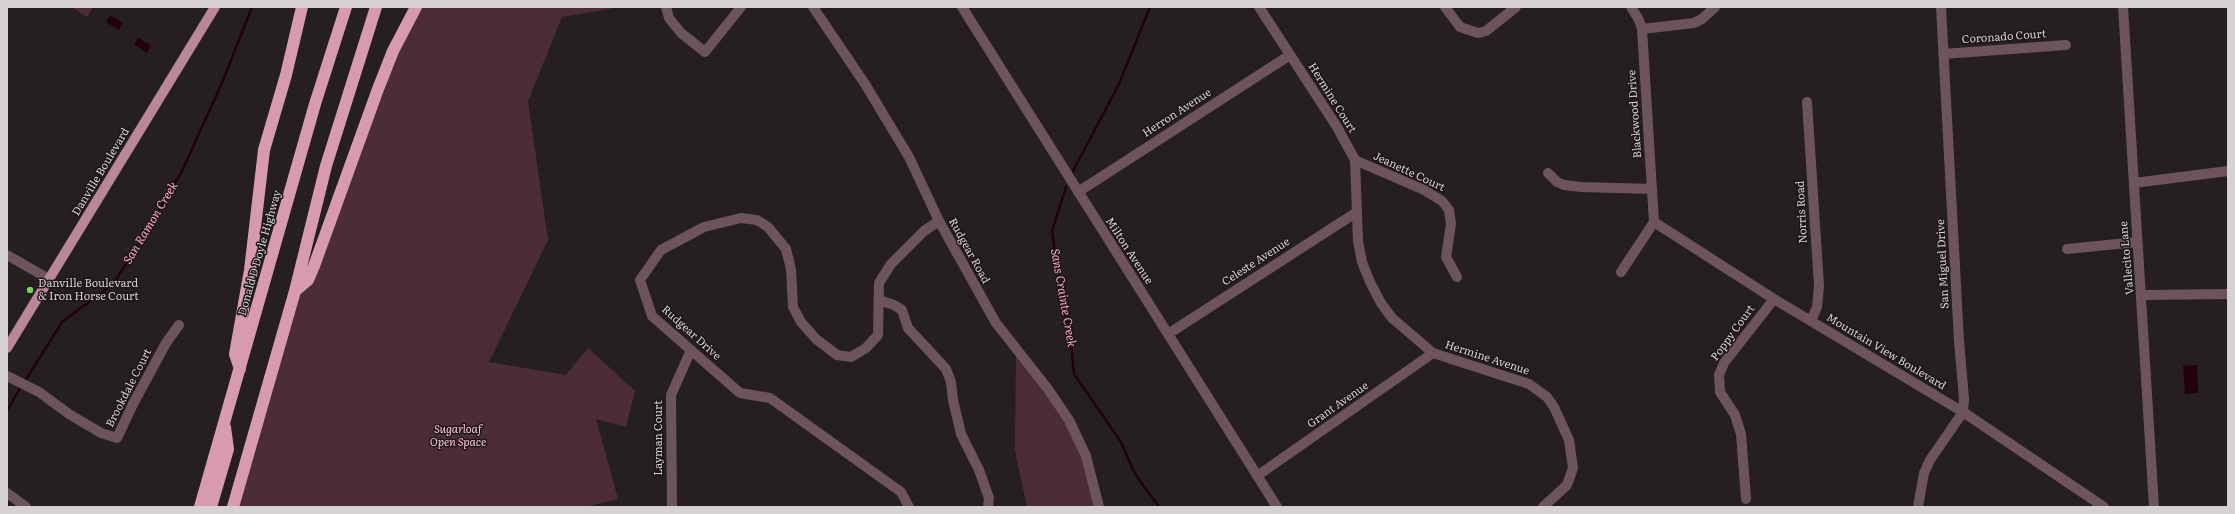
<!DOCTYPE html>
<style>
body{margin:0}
#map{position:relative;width:2235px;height:514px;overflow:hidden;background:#261f21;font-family:Literata,serif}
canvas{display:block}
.frame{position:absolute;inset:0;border:8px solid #d6d1d2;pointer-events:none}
</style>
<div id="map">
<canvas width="2235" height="514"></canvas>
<div class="frame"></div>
</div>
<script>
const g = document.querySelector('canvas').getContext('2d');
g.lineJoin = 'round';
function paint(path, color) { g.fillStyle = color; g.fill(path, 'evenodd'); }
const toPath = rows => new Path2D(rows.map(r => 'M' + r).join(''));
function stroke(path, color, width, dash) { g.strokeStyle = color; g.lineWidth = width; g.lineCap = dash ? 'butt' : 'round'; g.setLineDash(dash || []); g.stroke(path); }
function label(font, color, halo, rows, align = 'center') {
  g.font = font + ' Literata,serif'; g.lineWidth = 3; g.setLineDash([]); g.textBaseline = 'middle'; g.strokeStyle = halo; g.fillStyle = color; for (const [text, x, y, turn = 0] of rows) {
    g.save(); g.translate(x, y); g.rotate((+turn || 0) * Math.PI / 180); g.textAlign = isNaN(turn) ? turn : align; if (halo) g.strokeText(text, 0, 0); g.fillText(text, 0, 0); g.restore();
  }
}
paint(toPath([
 [72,7,93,7,87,17],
 [416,7,620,7,562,17,528,101,548,240,489,362,566,375,588,348,635,391,626,427,596,419,618,499,586,507,233,507,295,291,308,280],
 [1016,351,1069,420,1099,507,1027,507,1015,451]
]), '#4c2c37');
paint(toPath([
 [110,15,123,23,119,30,106,22],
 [138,37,151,46,147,53,134,44],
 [2197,365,2198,393,2185,394,2183,366]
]), '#22000c');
stroke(toPath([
 [1073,171,1119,84,1150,7],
 [1066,187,1052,231,1062,307,1069,323,1074,374,1121,442,1135,474,1159,507],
 [25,381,62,322,113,284,128,261,182,171,222,83,252,7],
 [7,411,22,385]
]), '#22000c', 2.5);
stroke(toPath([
 [666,7,669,18,681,33,705,52,741,7],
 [813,7,865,84,909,157,939,221,996,323,1048,389,1069,420,1086,456,1099,507],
 [962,7,1277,507],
 [1259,7,1337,127,1355,160,1358,241,1362,262,1370,282,1381,303,1392,318,1433,353,1529,384,1547,397,1554,407,1569,440,1573,468,1567,485,1543,507],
 [1445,7,1460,27,1478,33,1486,31,1516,7],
 [1631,7,1639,20,1642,29,1654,222],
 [2123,7,2154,507],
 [1642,29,1694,23,1702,19,1715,7],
 [1943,54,2066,45],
 [1807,102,1819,286,1817,307,1811,321],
 [1355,160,1424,190,1442,201,1449,210,1451,224,1446,257,1457,277],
 [1548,173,1557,182,1564,185,1581,187,1652,189],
 [2134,183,2228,171],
 [1078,192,1290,55],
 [1654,222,1774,299,1963,412,2104,507],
 [2067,249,2137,242],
 [7,255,49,279],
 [1621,272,1654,222],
 [2142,295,2228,294],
 [879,300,894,305,902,310,908,328,946,369,951,382,953,400,961,434,979,470,989,498,988,507],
 [1168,334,1357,212],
 [7,376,39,392,69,414,101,433,117,438,133,404,166,343,179,325],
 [1257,476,1433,353],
 [7,493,26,507],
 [1746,499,1741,434,1735,415,1720,392,1719,375,1724,363,1774,299],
 [672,507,671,395,691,350],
 [909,507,901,492,770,398,740,393,652,316,640,280,661,250,704,227,741,218,757,220,768,227,786,249,791,269,793,307,801,322,816,339,837,355,851,357,866,348,878,335,879,283,891,264,924,231,939,221],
 [1918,507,1924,473,1930,460,1963,412,1964,399,1959,341,1941,7]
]), '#6d545c', 10);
stroke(toPath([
 [7,348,215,7]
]), '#b98797', 10);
stroke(toPath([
 [295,291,308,280,314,266,378,89,393,51,416,7],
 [240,369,235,354,250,270,264,150,286,75,302,7],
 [200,507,315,104,346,7],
 [211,507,228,449,225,427],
 [233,507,295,291,326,166,376,7]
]), '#d79aae', 12);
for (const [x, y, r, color] of [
 [30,290,4,"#7fd052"]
]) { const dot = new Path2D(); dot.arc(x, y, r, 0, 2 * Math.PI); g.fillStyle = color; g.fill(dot); stroke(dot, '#1c1618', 1.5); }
label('11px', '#d6d1d2', '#1c1618', [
 ["Coronado Court",2004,37,-4],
 ["Hermine Court",1332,98,58],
 ["Herron Avenue",1177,113,-33],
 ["Blackwood Drive",1635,114,-94],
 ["Danville Boulevard",101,172,-59],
 ["Jeanette Court",1409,172,25],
 ["Norris Road",1802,212,-93],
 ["Rudgear Road",969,251,61],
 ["Milton Avenue",1129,251,57],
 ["Donald D Doyle Highway",260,253,-74],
 ["Vallecito Lane",2127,258,-95],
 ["Celeste Avenue",1256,262,-33],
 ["San Miguel Drive",1943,264,-93],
 ["Rudgear Drive",691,333,42],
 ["Poppy Court",1733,333,-54],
 ["Mountain View Boulevard",1886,352,31],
 ["Hermine Avenue",1487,358,18],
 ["Brookdale Court",129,388,-63],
 ["Grant Avenue",1338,405,-35],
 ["Layman Court",659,438,-90]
]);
label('11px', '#d6d1d2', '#1c1618', [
 ["Danville Boulevard",38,284],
 ["& Iron Horse Court",38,297]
], 'left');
label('italic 11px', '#fac5d6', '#1c1618', [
 ["Sugarloaf",458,430],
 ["Open Space",458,443]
]);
label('italic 12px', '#fca6c3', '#1c1618', [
 ["San Ramon Creek",151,223,-59],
 ["Sans Crainte Creek",1063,298,80]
]);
</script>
